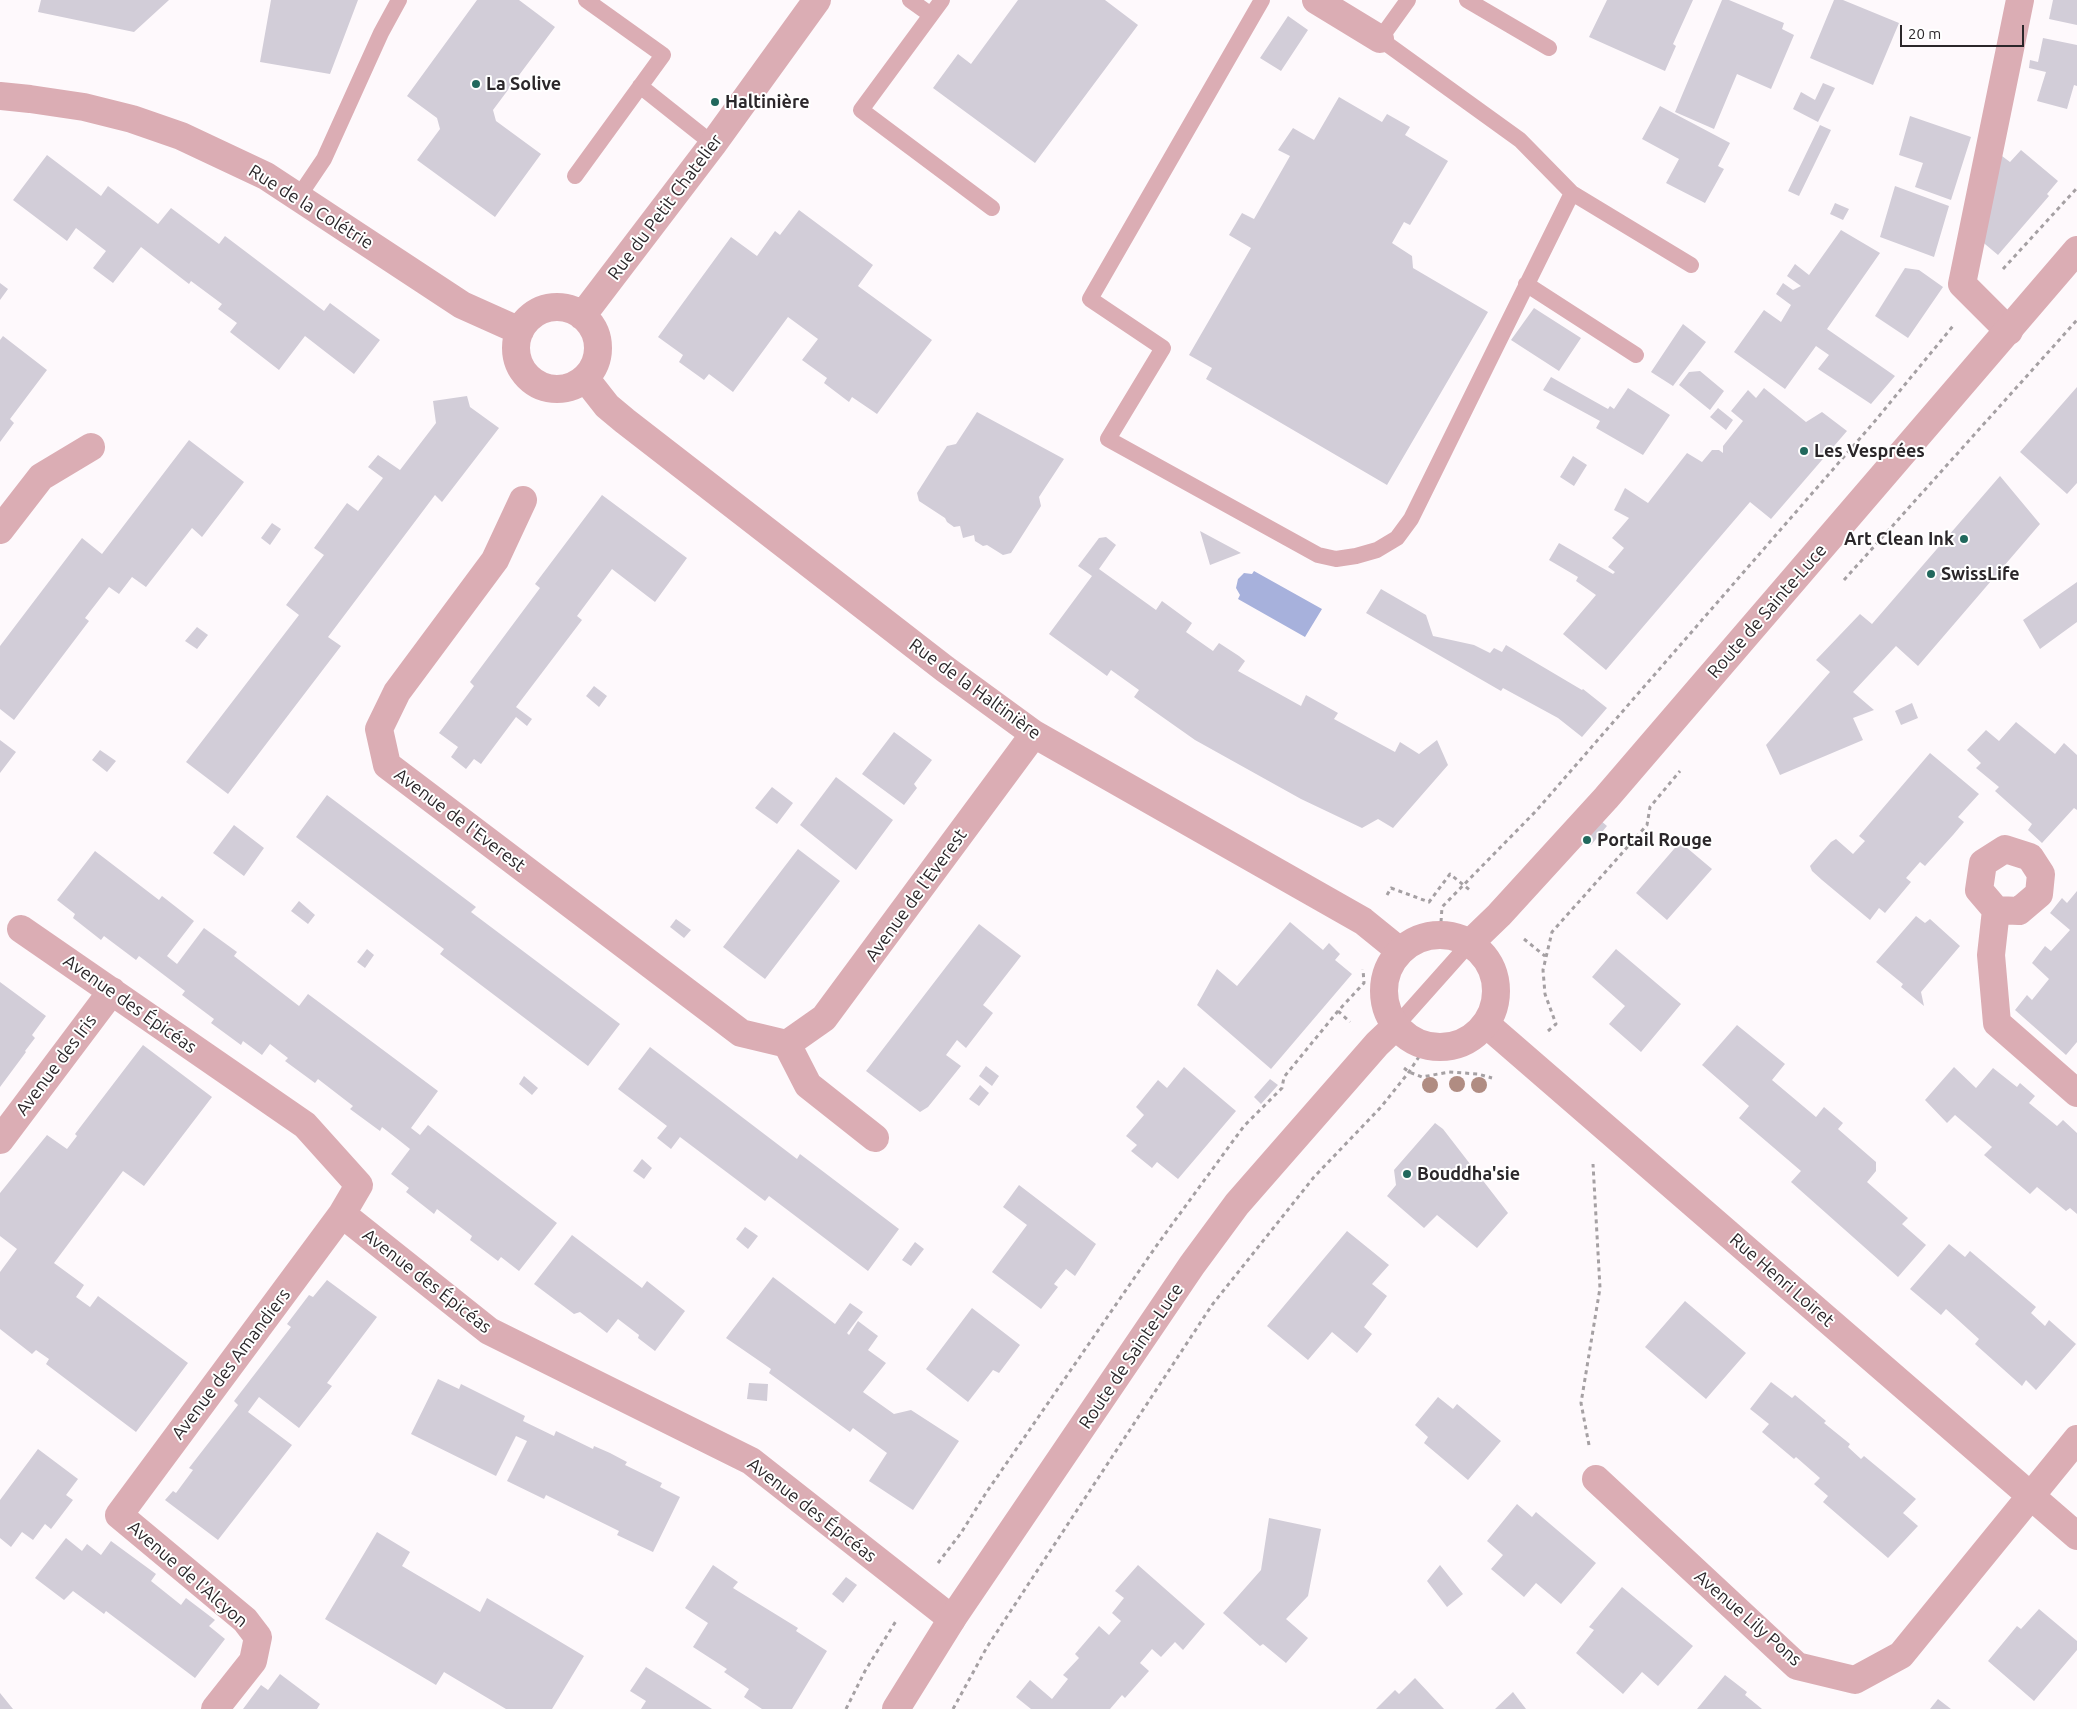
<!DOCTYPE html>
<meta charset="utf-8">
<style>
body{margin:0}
#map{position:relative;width:2077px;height:1709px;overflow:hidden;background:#fef9fc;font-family:Ubuntu,sans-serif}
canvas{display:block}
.scale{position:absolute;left:1900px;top:25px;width:124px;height:22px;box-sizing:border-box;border:2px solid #2b272a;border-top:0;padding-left:6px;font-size:15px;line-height:18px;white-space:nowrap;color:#2b272a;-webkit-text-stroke:4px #fff;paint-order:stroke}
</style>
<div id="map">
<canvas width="2077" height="1709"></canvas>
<div class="scale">20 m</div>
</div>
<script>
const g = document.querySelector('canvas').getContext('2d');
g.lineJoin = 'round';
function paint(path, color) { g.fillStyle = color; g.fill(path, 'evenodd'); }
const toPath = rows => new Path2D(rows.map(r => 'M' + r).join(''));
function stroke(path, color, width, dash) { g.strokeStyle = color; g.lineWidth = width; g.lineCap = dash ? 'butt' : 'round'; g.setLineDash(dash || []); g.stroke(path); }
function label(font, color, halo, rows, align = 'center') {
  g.font = font + ' Ubuntu,sans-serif'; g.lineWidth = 4; g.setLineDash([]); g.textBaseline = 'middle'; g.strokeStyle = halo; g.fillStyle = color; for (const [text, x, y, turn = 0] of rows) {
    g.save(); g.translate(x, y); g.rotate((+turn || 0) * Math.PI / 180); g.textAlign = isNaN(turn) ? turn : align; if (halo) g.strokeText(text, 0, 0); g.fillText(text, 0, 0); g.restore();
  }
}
paint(toPath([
 [1254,571,1322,609,1305,637,1238,599,1240,595,1236,588,1238,579,1244,573,1252,574]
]), '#a7b1dc');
paint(toPath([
 [41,0,169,0,134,32,38,12],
 [271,0,358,0,330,74,260,62],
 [477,0,519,0,555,27,493,110,496,121,541,154,495,217,417,160,440,129,437,118,407,96],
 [1018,0,1105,0,1138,25,1035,163,933,88,958,54,971,64],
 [1607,0,1693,0,1673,44,1676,46,1665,71,1589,37],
 [1722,0,1729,0,1784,23,1782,29,1794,35,1771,89,1737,74,1714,129,1675,112],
 [1834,0,1843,0,1899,23,1873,85,1810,58],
 [2053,0,2077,0,2077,25,2049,19],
 [1288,16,1308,30,1281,71,1260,58],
 [2043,38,2077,45,2077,86,2074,85,2067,109,2037,101,2046,72,2029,68,2030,60,2038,62],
 [1823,83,1835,88,1818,122,1793,109,1801,92,1815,100],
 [1339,97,1382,122,1387,114,1410,127,1405,135,1448,161,1410,225,1404,222,1392,243,1412,256,1413,268,1488,312,1387,485,1206,379,1212,368,1189,355,1251,248,1229,235,1242,213,1254,219,1290,156,1278,150,1293,128,1314,140],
 [1660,106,1730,143,1718,166,1724,169,1705,203,1666,183,1679,159,1642,139],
 [1910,116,1971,137,1951,200,1915,187,1923,163,1899,155],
 [1820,125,1831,130,1799,196,1788,191],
 [2021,150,2058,181,2047,194,2049,196,1998,255,1979,239,1998,153,2010,162],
 [47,155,101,196,108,186,158,224,171,208,219,244,225,236,324,311,330,303,380,340,354,374,305,336,279,370,230,332,237,323,218,309,222,304,191,281,189,284,141,247,113,283,93,268,106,251,76,228,67,241,13,200],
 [1895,186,1949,206,1934,257,1880,237],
 [1835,203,1849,209,1843,220,1830,214],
 [799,210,873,265,858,286,932,340,877,414,852,397,849,402,824,383,827,378,802,360,818,339,788,317,733,392,709,374,704,380,679,362,683,355,658,337,731,237,757,256,775,231,780,235],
 [1841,230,1880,253,1827,329,1895,376,1871,404,1818,369,1829,355,1816,346,1785,389,1734,352,1764,310,1781,322,1791,305,1776,294,1783,283,1793,290,1801,286,1787,276,1795,264,1809,275],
 [1905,268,1919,270,1943,287,1908,338,1875,316],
 [0,283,8,289,0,300],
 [1534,308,1581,338,1559,371,1511,340],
 [1683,324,1706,342,1673,386,1651,372],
 [3,336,47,370,10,419,14,423,0,442,0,340],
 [1700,371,1724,391,1710,410,1679,385,1689,372],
 [1551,377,1608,409,1610,406,1614,409,1628,388,1670,415,1643,455,1596,428,1600,421,1543,390],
 [2077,387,2077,483,2067,494,2020,452],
 [1764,388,1806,422,1822,412,1847,431,1771,519,1750,502,1606,670,1563,634,1596,595,1576,581,1578,577,1549,560,1559,543,1613,574,1615,572,1608,567,1624,548,1612,538,1629,518,1614,510,1625,488,1648,503,1687,453,1702,462,1712,450,1719,450,1723,453,1723,446,1743,421,1731,411,1748,390,1756,398],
 [467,396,470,407,499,428,442,502,435,495,328,637,341,646,228,794,186,762,299,615,286,605,324,555,314,548,347,503,358,511,383,478,368,467,378,455,400,470,436,423,433,401],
 [1718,408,1733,420,1726,430,1710,417],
 [977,412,1064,459,1039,497,1041,506,1011,553,1003,555,987,545,983,546,975,541,974,535,963,538,960,526,954,527,947,522,945,518,919,501,917,493,947,446,956,444],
 [189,440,244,482,202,537,192,528,146,587,132,577,119,594,109,587,85,618,89,621,14,720,0,709,0,646,82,538,102,554],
 [1573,456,1587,465,1574,486,1560,477],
 [2000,476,2040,524,1918,666,1896,646,1853,692,1874,710,1853,718,1863,740,1780,775,1766,745,1830,672,1816,660,1860,614,1872,624],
 [602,495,687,558,655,602,612,569,577,616,582,620,516,707,532,719,527,726,516,717,481,764,474,759,466,769,451,757,458,747,439,733,474,686,470,682,540,588,535,584],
 [272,523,281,529,270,545,261,538],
 [1200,531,1241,553,1210,565],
 [1106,537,1116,545,1099,569,1156,610,1162,601,1192,623,1186,632,1213,651,1219,643,1239,656,1245,661,1238,671,1301,706,1306,695,1338,713,1334,719,1395,752,1400,742,1419,754,1437,740,1448,765,1393,828,1378,819,1362,828,1301,799,1195,740,1134,697,1139,690,1111,670,1107,676,1049,634,1092,576,1078,566,1099,538],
 [2077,582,2077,622,2040,649,2023,620],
 [1381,589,1426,615,1433,636,1474,645,1490,653,1494,648,1502,652,1506,645,1582,690,1583,689,1607,708,1582,737,1558,718,1503,688,1501,691,1366,613],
 [197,627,208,635,197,649,185,641],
 [594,686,607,696,599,707,586,696],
 [1912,703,1918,718,1901,725,1895,711],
 [2016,722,2055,754,2064,743,2077,755,2077,810,2074,808,2042,843,2028,830,2032,824,1995,791,1999,787,1976,768,1981,763,1967,750,1986,730,1999,741],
 [894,732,932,760,914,784,917,788,904,805,862,774],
 [0,740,16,752,0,773],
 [100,750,116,761,107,772,92,760],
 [1930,753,1979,794,1958,817,1964,822,1953,835,1925,866,1920,862,1906,878,1911,882,1885,913,1879,908,1870,920,1822,880,1812,871,1810,866,1831,842,1836,839,1853,854,1865,841,1859,836],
 [836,777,893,820,856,870,800,825],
 [772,787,793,803,777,824,755,808],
 [327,795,476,907,471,912,620,1024,588,1066,440,954,444,949,296,837],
 [1600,820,1607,826,1591,845,1584,838],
 [234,825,264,848,244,876,213,853],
 [1680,842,1712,869,1667,920,1636,893],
 [798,849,840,881,765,979,723,947],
 [95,851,159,900,162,896,194,921,167,956,177,964,204,928,237,952,234,956,299,1006,308,994,438,1091,411,1128,420,1135,428,1125,557,1223,519,1271,501,1257,498,1261,470,1240,472,1236,437,1209,434,1214,406,1192,409,1188,391,1174,410,1149,400,1141,382,1127,380,1131,350,1109,353,1106,318,1079,315,1083,285,1061,288,1058,270,1044,262,1055,243,1041,241,1045,211,1023,214,1019,182,995,185,991,139,956,136,960,104,936,101,940,73,918,75,914,57,900],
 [2077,891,2077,1042,2066,1055,2015,1010,2027,995,2032,1000,2049,979,2032,963,2045,946,2051,951,2070,930,2050,913,2062,898,2067,903],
 [299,901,315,915,308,924,291,911],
 [1916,916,1925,923,1930,919,1960,946,1921,992,1924,1006,1901,987,1903,984,1876,962],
 [676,919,691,930,684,938,670,927],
 [1290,922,1323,950,1329,943,1340,954,1335,960,1352,974,1271,1069,1197,1005,1217,969,1237,986],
 [979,924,1021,956,983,1005,993,1013,966,1048,957,1040,946,1055,961,1066,928,1107,920,1112,866,1071],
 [367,949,374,955,365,968,357,962],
 [1616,949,1681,1004,1641,1052,1609,1024,1625,1006,1592,977],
 [0,982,46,1016,32,1035,35,1038,25,1051,26,1052,0,1087],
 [1737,1025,1785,1064,1772,1080,1816,1117,1824,1107,1843,1123,1838,1129,1876,1162,1876,1171,1867,1182,1908,1218,1902,1224,1926,1245,1898,1277,1791,1182,1801,1171,1739,1118,1749,1106,1702,1065],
 [143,1045,212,1097,144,1186,123,1171,54,1263,84,1285,76,1297,90,1307,98,1296,188,1363,136,1432,46,1364,49,1359,36,1350,32,1354,0,1329,0,1272,17,1249,0,1236,0,1193,47,1135,67,1149,77,1136,75,1134],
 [650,1047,797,1159,800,1154,899,1229,868,1271,769,1196,765,1201,680,1137,671,1149,657,1138,667,1126,618,1089],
 [986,1066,999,1076,992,1086,979,1076],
 [1184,1067,1236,1111,1178,1179,1157,1162,1152,1168,1131,1151,1137,1145,1126,1136,1144,1115,1136,1107,1158,1080,1167,1088],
 [1954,1067,1976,1088,1993,1068,2017,1087,2020,1083,2035,1096,2029,1103,2057,1126,2063,1120,2077,1133,2077,1214,2070,1208,2066,1211,2037,1187,2030,1194,1984,1155,1992,1147,1955,1115,1947,1123,1925,1100],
 [524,1076,538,1088,532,1095,519,1084],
 [1270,1079,1278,1085,1261,1104,1254,1097],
 [980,1085,989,1093,979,1106,969,1099],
 [1435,1123,1443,1129,1508,1213,1477,1248,1437,1215,1424,1228,1387,1196,1396,1185,1394,1170],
 [642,1159,652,1168,644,1179,633,1171],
 [1019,1185,1096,1244,1075,1276,1066,1269,1054,1284,1058,1287,1041,1309,992,1272,1027,1225,1003,1207],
 [745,1227,758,1236,748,1249,736,1239],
 [1347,1231,1389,1265,1372,1284,1387,1296,1364,1327,1372,1334,1357,1353,1332,1332,1308,1360,1267,1326],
 [572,1235,642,1288,647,1281,685,1311,655,1351,638,1338,639,1335,618,1319,607,1333,580,1312,574,1314,534,1284],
 [915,1242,924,1249,911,1266,902,1260],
 [1949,1244,1965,1257,1970,1251,2036,1307,2031,1313,2045,1326,2049,1320,2076,1344,2036,1390,2026,1380,2022,1386,1975,1344,1979,1339,1946,1309,1941,1315,1910,1289],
 [773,1277,835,1324,850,1303,863,1312,847,1333,849,1335,858,1321,878,1336,868,1350,886,1363,863,1392,894,1414,911,1410,959,1441,913,1510,869,1481,887,1453,853,1428,850,1432,769,1373,771,1369,726,1338],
 [327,1280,377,1317,327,1383,332,1386,299,1428,259,1397,248,1412,292,1445,218,1540,165,1500,173,1491,176,1493,193,1470,189,1468,238,1405,234,1401,291,1327,287,1324,309,1295,313,1297],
 [1685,1301,1746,1353,1706,1399,1645,1347],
 [972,1308,1020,1345,999,1373,993,1370,968,1402,926,1369],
 [438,1379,459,1389,461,1384,525,1416,523,1421,554,1436,556,1431,593,1449,594,1446,610,1453,627,1462,625,1465,662,1483,660,1487,680,1497,653,1552,617,1535,619,1531,546,1495,544,1499,507,1481,527,1441,516,1436,496,1476,411,1434],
 [1771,1382,1792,1398,1795,1395,1826,1421,1824,1423,1850,1444,1848,1447,1861,1459,1864,1456,1916,1499,1903,1513,1918,1526,1888,1558,1823,1502,1828,1496,1814,1484,1820,1478,1796,1457,1794,1459,1762,1432,1769,1424,1750,1409],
 [749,1383,768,1384,767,1401,747,1399],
 [1438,1397,1453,1409,1457,1404,1501,1441,1468,1480,1424,1443,1428,1437,1415,1425],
 [38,1449,78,1479,66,1495,73,1500,51,1529,45,1524,33,1540,22,1532,11,1547,0,1538,0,1500],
 [1517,1504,1532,1517,1536,1512,1596,1563,1561,1604,1536,1583,1524,1597,1491,1569,1503,1555,1487,1541],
 [1269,1518,1321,1529,1308,1596,1286,1619,1308,1638,1286,1663,1263,1644,1260,1646,1223,1613,1261,1570],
 [377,1532,410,1552,402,1566,480,1612,487,1598,584,1656,552,1709,506,1709,444,1672,436,1685,325,1619],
 [66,1538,82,1551,87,1544,101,1555,111,1541,156,1574,151,1581,181,1605,186,1598,215,1620,209,1626,225,1639,195,1678,106,1611,104,1614,73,1591,64,1600,35,1578],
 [713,1565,738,1582,733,1588,798,1628,796,1631,827,1651,792,1709,762,1709,744,1697,749,1689,724,1672,727,1669,693,1647,708,1623,685,1608],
 [1138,1565,1205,1624,1183,1650,1175,1642,1161,1657,1152,1649,1140,1663,1149,1671,1125,1698,1122,1695,1110,1709,1031,1709,1016,1697,1030,1680,1052,1699,1068,1679,1063,1675,1079,1658,1075,1654,1099,1626,1109,1635,1121,1621,1112,1613,1124,1598,1115,1591],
 [1440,1565,1463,1594,1447,1607,1427,1581],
 [846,1577,857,1585,843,1603,832,1594],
 [1622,1587,1693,1646,1658,1686,1642,1672,1623,1694,1576,1653,1594,1630,1589,1627],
 [2039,1609,2077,1641,2077,1650,2034,1701,1988,1661,2017,1626,2021,1629],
 [646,1667,662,1677,712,1709,641,1709,646,1701,630,1691],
 [280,1674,320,1704,317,1709,243,1709,261,1685,268,1690],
 [1725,1675,1747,1692,1745,1695,1762,1709,1697,1709],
 [1415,1678,1444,1709,1376,1709,1395,1690,1399,1694],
 [1513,1692,1526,1709,1495,1709],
 [0,1693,13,1709,0,1709],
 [1938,1699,1951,1709,1930,1709]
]), '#d2cdd8');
stroke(toPath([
 [2003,269,2077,188],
 [1844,580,2077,320],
 [1387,895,1391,888,1429,902,1450,874,1471,891],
 [1441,922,1442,907,1536,811,1875,421,1953,326],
 [1524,939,1545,956],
 [1338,1011,1350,1022],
 [1548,1031,1556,1024,1545,994,1543,970,1552,932,1647,825,1650,807,1680,771],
 [1404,1068,1409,1072,1422,1077,1449,1072,1478,1074,1492,1078],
 [1589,1445,1581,1403,1600,1288,1593,1164],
 [938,1563,961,1533,986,1493,1157,1245,1244,1126,1282,1088,1284,1077,1338,1011,1364,983,1363,969],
 [846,1709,865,1671,896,1621],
 [953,1709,987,1647,1212,1305,1314,1177,1381,1107,1409,1072,1422,1052]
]), '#a5a0a3', 3, [4, 4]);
stroke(toPath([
 [910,0,931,15,861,110,992,208],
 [1262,0,1090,299,1163,348,1108,439,1318,555,1336,559,1356,556,1377,550,1397,538,1411,519,1572,193,1691,265],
 [1408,0,1380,39,1520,140,1572,193],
 [1467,0,1549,48],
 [931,15,942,0],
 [640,86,713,144],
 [575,176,663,55,586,0],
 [299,196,324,159,381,33,399,0],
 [1526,284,1636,355],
 [1396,1026,1470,943]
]), '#dbadb4', 16);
stroke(toPath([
 [1316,0,1380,39],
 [0,96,30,99,84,107,132,119,181,136,266,176,462,305,520,331],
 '516 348a41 41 0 1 1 82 0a41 41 0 1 1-82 0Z',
 [582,316,713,144,817,0],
 [2009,331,1962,284,2020,0],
 [585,378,607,406,625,421,945,669,1034,734,1363,921,1400,951],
 [523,500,495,560,397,692,379,729,387,765,741,1033,787,1044,808,1085,875,1138],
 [0,530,41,477,91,447],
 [1996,910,2019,911,2039,894,2041,874,2030,857,2005,849,1983,863,1979,890,1996,910,1991,955,1997,1023,2077,1093],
 [21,929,305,1125,359,1185,342,1214,489,1331,751,1461,952,1619],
 [1486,1024,2077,1536],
 [787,1044,824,1018,1034,734],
 [0,1140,112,991],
 [1596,1479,1797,1666,1855,1680,1901,1655,2077,1439],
 [215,1709,253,1661,258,1637,245,1620,119,1515,342,1214]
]), '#dbadb4', 28);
stroke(toPath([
 '1384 991a56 56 0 1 1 112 0a56 56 0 1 1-112 0Z',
 [1470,943,1499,915,1606,798,2077,250],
 [896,1709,952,1619,1192,1265,1237,1204,1377,1044,1396,1026]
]), '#dbadb4', 28);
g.fillStyle = '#b08c82';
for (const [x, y] of [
 [1457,1084],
 [1430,1085],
 [1479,1085]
]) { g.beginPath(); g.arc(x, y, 8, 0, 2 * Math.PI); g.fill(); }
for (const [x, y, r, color] of [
 [476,84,5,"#21685d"],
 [715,102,5,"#21685d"],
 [1804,451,5,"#21685d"],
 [1964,539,5,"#21685d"],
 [1931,574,5,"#21685d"],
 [1587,840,5,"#21685d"],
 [1407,1174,5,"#21685d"]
]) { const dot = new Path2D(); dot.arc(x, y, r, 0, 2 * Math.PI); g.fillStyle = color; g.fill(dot); stroke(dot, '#fff', 2); }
label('bold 18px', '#2b272a', '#fff', [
 ["La Solive",486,84],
 ["Haltinière",725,102],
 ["Les Vesprées",1814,451],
 ["Art Clean Ink",1954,539,"right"],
 ["SwissLife",1941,574],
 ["Portail Rouge",1597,840],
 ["Bouddha'sie",1417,1174]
], 'left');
label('18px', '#2b272a', '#fff', [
 ["Rue de la Colétrie",311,207,32],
 ["Rue du Petit Chatelier",665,207,-53],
 ["Route de Sainte-Luce",1767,611,-49],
 ["Rue de la Haltinière",975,689,36],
 ["Avenue de l'Everest",460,820,37],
 ["Avenue de l'Everest",916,895,-54],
 ["Avenue des Épicéas",130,1004,35],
 ["Avenue des Iris",56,1065,-53],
 ["Rue Henri Loiret",1782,1280,41],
 ["Avenue des Épicéas",427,1281,38],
 ["Route de Sainte-Luce",1131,1356,-56],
 ["Avenue des Amandiers",231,1364,-53],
 ["Avenue des Épicéas",812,1510,38],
 ["Avenue de l'Alcyon",188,1574,41],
 ["Avenue Lily Pons",1748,1618,41]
]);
</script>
